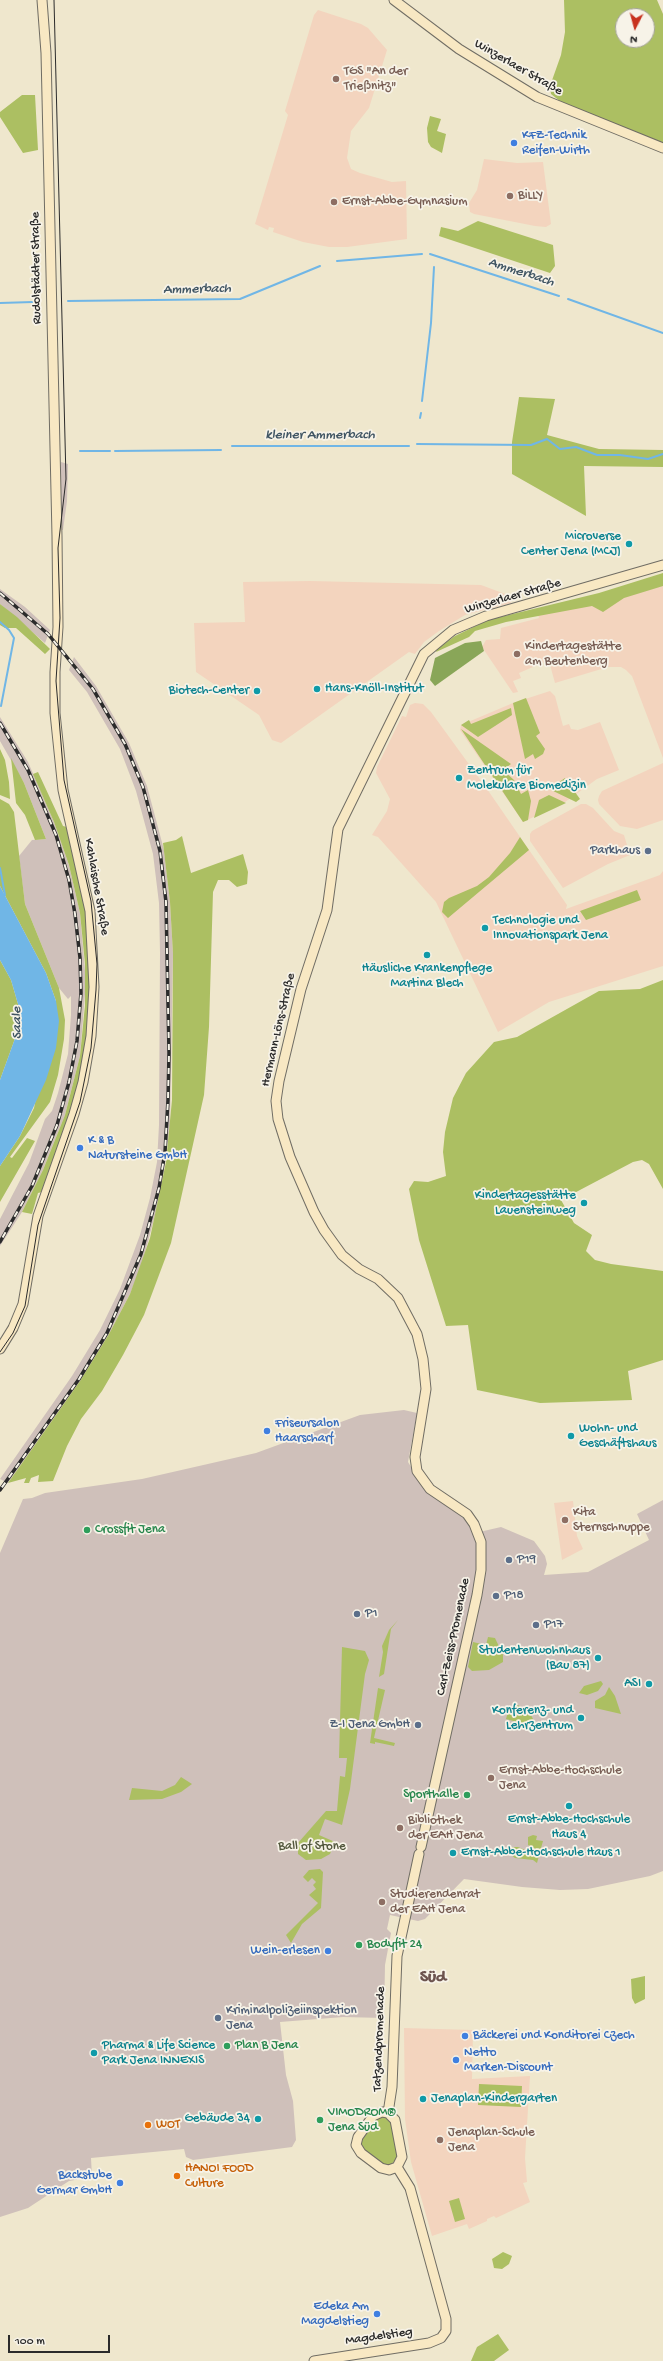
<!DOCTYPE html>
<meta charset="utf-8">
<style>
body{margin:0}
#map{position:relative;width:663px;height:2361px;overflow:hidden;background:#efe7cd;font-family:"Gochi Hand",sans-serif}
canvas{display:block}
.north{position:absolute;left:615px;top:8px;width:40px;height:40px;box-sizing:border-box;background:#f7f3e8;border:1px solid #a5a39c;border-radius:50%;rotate:186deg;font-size:11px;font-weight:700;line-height:16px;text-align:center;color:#2b2b2b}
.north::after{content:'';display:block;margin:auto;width:14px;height:18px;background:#c8321e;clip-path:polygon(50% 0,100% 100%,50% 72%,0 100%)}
.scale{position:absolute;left:8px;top:2335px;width:102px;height:18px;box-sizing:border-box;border:2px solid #2b2b2b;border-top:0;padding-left:5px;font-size:12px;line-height:14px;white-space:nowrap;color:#2b2b2b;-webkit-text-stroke:3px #f7f3e8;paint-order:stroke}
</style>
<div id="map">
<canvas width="663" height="2361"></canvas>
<div class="north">N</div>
<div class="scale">100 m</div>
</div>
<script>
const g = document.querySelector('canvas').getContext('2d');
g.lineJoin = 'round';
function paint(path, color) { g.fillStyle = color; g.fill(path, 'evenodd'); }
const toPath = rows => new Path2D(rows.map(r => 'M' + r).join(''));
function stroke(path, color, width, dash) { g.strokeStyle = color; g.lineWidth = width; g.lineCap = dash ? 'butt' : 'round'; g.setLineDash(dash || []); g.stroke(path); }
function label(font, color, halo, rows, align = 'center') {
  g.font = font + ' "Gochi Hand",sans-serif'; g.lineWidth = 3.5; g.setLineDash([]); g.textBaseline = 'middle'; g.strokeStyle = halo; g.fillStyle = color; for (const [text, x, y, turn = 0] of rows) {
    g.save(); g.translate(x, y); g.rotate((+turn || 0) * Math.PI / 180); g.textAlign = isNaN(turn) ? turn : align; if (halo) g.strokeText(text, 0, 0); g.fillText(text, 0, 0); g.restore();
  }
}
paint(toPath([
 [318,10,361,24,368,28,387,50,369,108,351,131,347,158,351,169,360,173,392,182,406,181,407,239,347,247,329,247,303,242,273,232,274,228,269,227,268,230,255,224,288,115,285,111,314,15],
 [484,159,517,163,543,162,551,224,546,227,535,226,474,214,470,212,469,203,477,190],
 [663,580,663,758,632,676,626,670,621,667,608,667,555,683,547,654,547,661,519,673,521,678,513,681,518,692,513,693,482,647,486,640,500,639,501,628,539,618,538,615],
 [310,581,481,585,508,595,511,603,465,615,439,631,424,642,415,654,409,652,281,743,272,740,259,715,196,672,194,623,245,622,243,582],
 [550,691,555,696,563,726,569,724,571,729,578,730,600,722,619,770,597,779,565,802,523,822,460,730,461,725,513,703],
 [415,703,423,704,431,712,487,789,567,905,566,909,660,875,663,871,663,966,549,1002,498,1032,436,902,378,837,372,835,387,811,390,799,376,773,377,767,402,716,406,717,410,705],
 [663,763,663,820,637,829,620,826,599,804,598,800,599,796,602,791],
 [581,804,586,804,593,808,614,831,624,835,630,855,608,864,563,888,530,841,530,834,532,831],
 [573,1501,577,1536,583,1549,562,1560,554,1503],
 [404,2028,473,2030,472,2079,530,2076,525,2158,527,2182,523,2183,530,2202,496,2218,494,2216,487,2219,487,2221,469,2229,467,2224,432,2236,411,2162,405,2119]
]), '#f3d4be');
paint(toPath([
 [61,462,68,464,67,501,63,530,56,529],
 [0,589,25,607,50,630,45,643,0,604],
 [74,657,96,686,129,743,147,786,164,850,170,902,173,954,170,1126,159,1200,142,1264,130,1294,109,1334,80,1381,8,1483,0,1479,72,1376,100,1330,120,1289,140,1235,150,1198,157,1162,159,1125,160,953,159,903,153,854,136,791,120,749,87,692,69,670],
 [0,717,28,762,54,822,69,865,80,913,86,982,80,1056,65,1115,43,1170,22,1212,0,1246,0,1219,29,1163,45,1119,52,1111,58,1093,68,1054,71,1015,71,996,68,999,59,988,25,904,19,856,32,840,46,839,24,783,0,741],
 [404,1410,417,1413,408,1462,424,1488,464,1516,475,1533,501,1527,534,1541,545,1556,547,1564,544,1575,588,1572,649,1540,637,1514,663,1500,663,1871,650,1876,588,1889,560,1890,522,1887,464,1879,425,1919,418,1921,390,1915,387,1929,391,1933,385,1965,384,2018,343,2017,280,2022,286,2075,293,2101,296,2140,292,2147,193,2160,186,2157,184,2149,91,2158,92,2177,69,2181,28,2208,0,2217,0,1553,23,1499,32,1498,45,1493,142,1479,256,1453,360,1415]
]), '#cfc0ba');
paint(toPath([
 [564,0,657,0,663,14,663,143,588,114,561,102,551,94,550,86,561,55,565,32],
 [623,16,647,16,647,40,623,40],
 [22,95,35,95,38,150,23,153,0,117,0,112],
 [430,116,441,119,437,131,446,134,442,153,431,147,428,142,427,128],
 [478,221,553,245,555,266,550,273,439,236,441,227,458,231],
 [519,397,555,399,547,435,599,449,663,450,663,467,584,466,586,516,512,474,512,442],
 [663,573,663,586,624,598,603,612,592,606,506,622,475,631,469,637,436,652,437,649,455,636,488,620,599,593],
 [0,604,17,617,50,649,45,654,16,628,5,628,0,625],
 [526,698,540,733,536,736,545,749,543,754,535,759,533,754,525,759,515,713,513,703],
 [511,708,512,715,478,737,461,725,469,720,471,724],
 [461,729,511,764,503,770,514,780,521,794,528,790,531,801,528,820,523,822],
 [0,749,5,760,9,782,10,799,0,795],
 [11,758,24,783,46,839,35,840,25,815,16,803],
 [38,772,63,826,67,827,86,913,90,983,88,1026,83,1063,75,1098,42,1192,38,1193,32,1214,22,1212,43,1170,65,1115,80,1056,85,1005,85,964,80,913,69,865,54,822,33,774],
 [565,778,580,799,576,802,549,789],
 [549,795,566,803,534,818,539,800],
 [0,799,9,804,14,812,25,904,59,988,65,1020,64,1039,58,1075,50,1102,10,1157,12,1158,27,1138,35,1141,0,1202,0,1166,20,1136,34,1108,56,1001,46,973,0,886],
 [182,836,191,873,243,854,248,872,247,884,237,887,229,880,218,880,213,892,209,1027,204,1095,171,1243,144,1315,123,1355,102,1391,81,1419,67,1446,53,1481,38,1482,39,1475,31,1478,29,1483,24,1483,26,1478,8,1483,80,1381,109,1334,130,1294,150,1238,166,1162,172,1100,173,954,170,902,163,843,176,840],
 [520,837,529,850,448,918,442,912,444,902,449,898,477,886,489,877,510,853],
 [637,890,641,900,586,920,580,911],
 [0,960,11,980,18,1004,18,1019,17,1033,0,1080],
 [663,980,663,1189,649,1164,642,1160,633,1162,561,1200,574,1223,592,1235,586,1251,595,1260,611,1264,663,1271,663,1360,628,1371,632,1400,540,1403,477,1390,468,1325,446,1326,419,1240,409,1189,414,1181,428,1182,446,1176,443,1152,445,1132,453,1098,466,1073,494,1042,517,1037,599,991,640,989],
 [398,1620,391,1629,384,1674,379,1677,383,1652,382,1646,389,1630],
 [488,1637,495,1638,503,1655,503,1662,489,1670,472,1671,468,1667,473,1642,486,1645],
 [342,1647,365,1651,369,1660,365,1674,350,1789,342,1825,325,1819,319,1835,335,1842,330,1854,321,1859,306,1860,298,1854,298,1843,326,1811,337,1811,340,1776,345,1777,347,1758,339,1758],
 [601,1681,603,1684,598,1691,587,1695,579,1693,584,1686],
 [609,1687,615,1696,621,1714,595,1708,595,1701,605,1695],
 [378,1688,385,1690,374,1738,395,1743,394,1746,375,1742,375,1744,370,1743],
 [518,1705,531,1715,535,1723,532,1726,506,1719,508,1712],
 [181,1777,192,1784,181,1792,162,1799,129,1800,132,1788,162,1791,175,1785],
 [533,1835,537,1836,536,1840,543,1841,540,1852,528,1845,528,1837],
 [507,1847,518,1847,539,1856,537,1863,533,1860,515,1858,505,1850],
 [320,1869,323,1872,321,1908,302,1924,291,1943,286,1935,318,1903,309,1895,316,1889,313,1885,316,1882,312,1878,308,1882,303,1877,309,1870],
 [645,1976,645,1999,635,2004,632,1998,631,1979],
 [479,2084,522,2086,521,2107,478,2105],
 [382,2116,390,2119,392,2124,397,2155,397,2159,390,2165,382,2164,364,2150,361,2142,375,2119],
 [459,2198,465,2219,455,2222,449,2201],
 [503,2252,512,2256,509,2264,502,2269,494,2268,492,2259],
 [498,2334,509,2350,494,2361,471,2361,477,2347]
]), '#acbf62');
paint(toPath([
 [481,641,484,651,435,686,430,680,435,658,465,643]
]), '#89a658');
paint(toPath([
 [0,886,46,973,56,1001,59,1021,56,1048,46,1080,20,1136,0,1166,0,1080,17,1033,18,1019,18,1004,11,980,0,960]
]), '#70b6e6');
stroke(toPath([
 [430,254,559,296],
 [337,261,422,254],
 [568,299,663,333],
 [68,301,240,299,320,266],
 [0,303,33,302],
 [422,401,431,323,434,267],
 [420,418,421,413],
 [417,444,531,445,547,439,560,449,576,447,597,455,620,455,648,459,663,454],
 [232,446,409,446],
 [80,451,110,451],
 [115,451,221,450],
 [0,622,9,630,14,638,1,706],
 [0,868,5,895]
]), '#70b6e6', 2);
const secondary = toPath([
 [394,0,459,49,537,97,663,148],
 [0,1349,13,1328,23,1304,38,1216,74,1114,83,1082,91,1036,94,987,90,911,63,790,55,713,55,672,58,627,57,536,46,53,42,0],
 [421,1847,477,1595,481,1570,481,1542,474,1524,467,1514,430,1489,417,1471,415,1457,426,1389,423,1359,417,1334,398,1298,378,1279,359,1269,342,1255,324,1230,314,1212,290,1157,278,1119,276,1101,279,1081,301,989,327,910,338,829,424,654,453,630,486,616,663,565],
 [382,2112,388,2113,395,2120,402,2157,397,2167,389,2170,381,2168,361,2153,356,2145,358,2137,373,2116,382,2112],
 [388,2113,392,2087,397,1956,419,1854],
 [314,2361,429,2343,441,2338,446,2331,446,2319,410,2188,397,2167]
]);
stroke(secondary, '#706d64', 11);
stroke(secondary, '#f8e8c3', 9);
stroke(toPath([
 [0,1352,13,1333,25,1306,38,1225,80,1102,91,1048,96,990,97,964,91,901,64,780,56,681,60,618,58,548,66,479,54,0]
]), '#2b2b2b', 1);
const rail = toPath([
 [0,593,48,634,93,689,125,744,143,787,160,851,166,902,169,1053,168,1100,165,1152,159,1188,141,1254,107,1333,79,1379,0,1490],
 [0,723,28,770,56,835,69,880,75,914,80,958,81,993,77,1041,69,1082,57,1125,32,1186,0,1242]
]);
stroke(rail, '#2b2b2b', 3.5);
stroke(rail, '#f7f3e8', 2, [6]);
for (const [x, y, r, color] of [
 [336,79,4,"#8d6e63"],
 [514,143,4,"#3f7fe0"],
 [510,196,4,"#8d6e63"],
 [334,202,4,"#8d6e63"],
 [629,544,4,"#0f9aa8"],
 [517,654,4,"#8d6e63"],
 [317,689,4,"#0f9aa8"],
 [257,691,4,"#0f9aa8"],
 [459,778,4,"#0f9aa8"],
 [648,851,4,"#5c6f8a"],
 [485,928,4,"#0f9aa8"],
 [427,955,4,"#0f9aa8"],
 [80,1148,4,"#3f7fe0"],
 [584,1203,4,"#0f9aa8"],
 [267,1431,4,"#3f7fe0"],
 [571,1436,4,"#0f9aa8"],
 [565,1520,4,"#8d6e63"],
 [87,1530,4,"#2e9e5b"],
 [509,1560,4,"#5c6f8a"],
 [496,1596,4,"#5c6f8a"],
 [357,1614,4,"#5c6f8a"],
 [536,1625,4,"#5c6f8a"],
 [598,1658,4,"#0f9aa8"],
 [649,1684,4,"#0f9aa8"],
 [581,1718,4,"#0f9aa8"],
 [418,1725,4,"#5c6f8a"],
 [491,1778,4,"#8d6e63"],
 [467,1795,4,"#2e9e5b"],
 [569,1806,4,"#0f9aa8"],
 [400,1828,4,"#8d6e63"],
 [453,1853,4,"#0f9aa8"],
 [382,1902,4,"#8d6e63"],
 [359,1945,4,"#2e9e5b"],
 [328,1951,4,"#3f7fe0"],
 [218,2018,4,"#5c6f8a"],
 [465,2036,4,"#3f7fe0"],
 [227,2046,4,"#2e9e5b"],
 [94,2053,4,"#0f9aa8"],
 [456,2060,4,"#3f7fe0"],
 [423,2099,4,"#0f9aa8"],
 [258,2119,4,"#0f9aa8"],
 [320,2120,4,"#2e9e5b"],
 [148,2125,4,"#e8710a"],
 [440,2140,4,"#8d6e63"],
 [177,2176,4,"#e8710a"],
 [120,2183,4,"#3f7fe0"],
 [377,2314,4,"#3f7fe0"]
]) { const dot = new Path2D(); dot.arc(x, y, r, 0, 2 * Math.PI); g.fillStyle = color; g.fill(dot); stroke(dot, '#f7f3e8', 1.5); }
label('13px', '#2b2b2b', '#f7f3e8', [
 ["Winzerlaer Straße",518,68,30],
 ["Rudolstädter Straße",37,268,-91],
 ["Winzerlaer Straße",513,597,-16],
 ["Kahlaische Straße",96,887,80],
 ["Hermann-Löns-Straße",279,1030,-77],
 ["Carl-Zeiss-Promenade",454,1637,-78],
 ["Tatzendpromenade",380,2039,-88],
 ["Magdelstieg",379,2337,-8]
]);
label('13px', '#785e54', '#f7f3e8', [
 ["TGS \"An der",344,72],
 ["Trießnitz\"",344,87],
 ["BiLLY",518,196],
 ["Ernst-Abbe-Gymnasium",342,202],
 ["Kindertagestätte",525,647],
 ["am Beutenberg",525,662],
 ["Kita",573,1513],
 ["Sternschnuppe",573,1528],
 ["Ernst-Abbe-Hochschule",499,1771],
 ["Jena",499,1786],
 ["Bibliothek",408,1821],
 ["der EAH Jena",408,1836],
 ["Studierendenrat",390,1895],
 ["der EAH Jena",390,1910],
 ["Jenaplan-Schule",448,2133],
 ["Jena",448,2148]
], 'left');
label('13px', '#366cbe', '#f7f3e8', [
 ["KFZ-Technik",522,136],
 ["Reifen-Wirth",522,151],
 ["K & B",88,1141],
 ["Natursteine GmbH",88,1156],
 ["Friseursalon",275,1424],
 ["Haarscharf",275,1439],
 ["Wein-erlesen",320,1951,"right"],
 ["Bäckerei und Konditorei Czech",473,2036],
 ["Netto",464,2053],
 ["Marken-Discount",464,2068],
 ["Backstube",112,2176,"right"],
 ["Germar GmbH",112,2191,"right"],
 ["Edeka Am",369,2307,"right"],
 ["Magdelstieg",369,2322,"right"]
], 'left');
label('13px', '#0d838f', '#f7f3e8', [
 ["Microverse",621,537],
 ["Center Jena (MCJ)",621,552],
 ["Hans-Knöll-Institut",325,689,"left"],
 ["Biotech-Center",249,691],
 ["Zentrum für",467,771,"left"],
 ["Molekulare Biomedizin",467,786,"left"],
 ["Technologie und",493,921,"left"],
 ["Innovationspark Jena",493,936,"left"],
 ["Häusliche Krankenpflege",427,969,"center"],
 ["Martina Blech",427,984,"center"],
 ["Kindertagesstätte",576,1196],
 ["Lauensteinweg",576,1211],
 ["Wohn- und",579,1429,"left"],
 ["Geschäftshaus",579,1444,"left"],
 ["Studentenwohnhaus",590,1651],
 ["(Bau 87)",590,1666],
 ["ASI",641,1684],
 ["Konferenz- und",573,1711],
 ["Lehrzentrum",573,1726],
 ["Ernst-Abbe-Hochschule",569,1820,"center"],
 ["Haus 4",569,1835,"center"],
 ["Ernst-Abbe-Hochschule Haus 1",461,1853,"left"],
 ["Pharma & Life Science",102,2046,"left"],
 ["Park Jena INNEXIS",102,2061,"left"],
 ["Jenaplan-Kindergarten",431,2099,"left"],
 ["Gebäude 34",250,2119]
], 'right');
label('13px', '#4e5e75', '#f7f3e8', [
 ["Parkhaus",640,851,"right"],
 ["P19",517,1560],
 ["P18",504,1596],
 ["P1",365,1614],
 ["P17",544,1625],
 ["Z-I Jena GmbH",410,1725,"right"],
 ["Kriminalpolizeiinspektion",226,2011],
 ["Jena",226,2026]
], 'left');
label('13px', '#27864d', '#f7f3e8', [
 ["Crossfit Jena",95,1530],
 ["Sporthalle",459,1795,"right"],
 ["Bodyfit 24",367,1945],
 ["Plan B Jena",235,2046],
 ["VIMODROM®",328,2113],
 ["Jena Süd",328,2128]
], 'left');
label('13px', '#52573c', '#f7f3e8', [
 ["Ball of Stone",312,1847]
]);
label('13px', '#c56008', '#f7f3e8', [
 ["WOT",156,2125],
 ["HANOI FOOD",185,2169],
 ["Culture",185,2184]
], 'left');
label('italic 14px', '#405563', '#f7f3e8', [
 ["Ammerbach",521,273,18],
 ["Ammerbach",197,290,-1],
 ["kleiner Ammerbach",320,436],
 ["Saale",18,1023,-91]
]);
label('bold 17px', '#6c534e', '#f7f3e8', [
 ["Süd",433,1978]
]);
</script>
